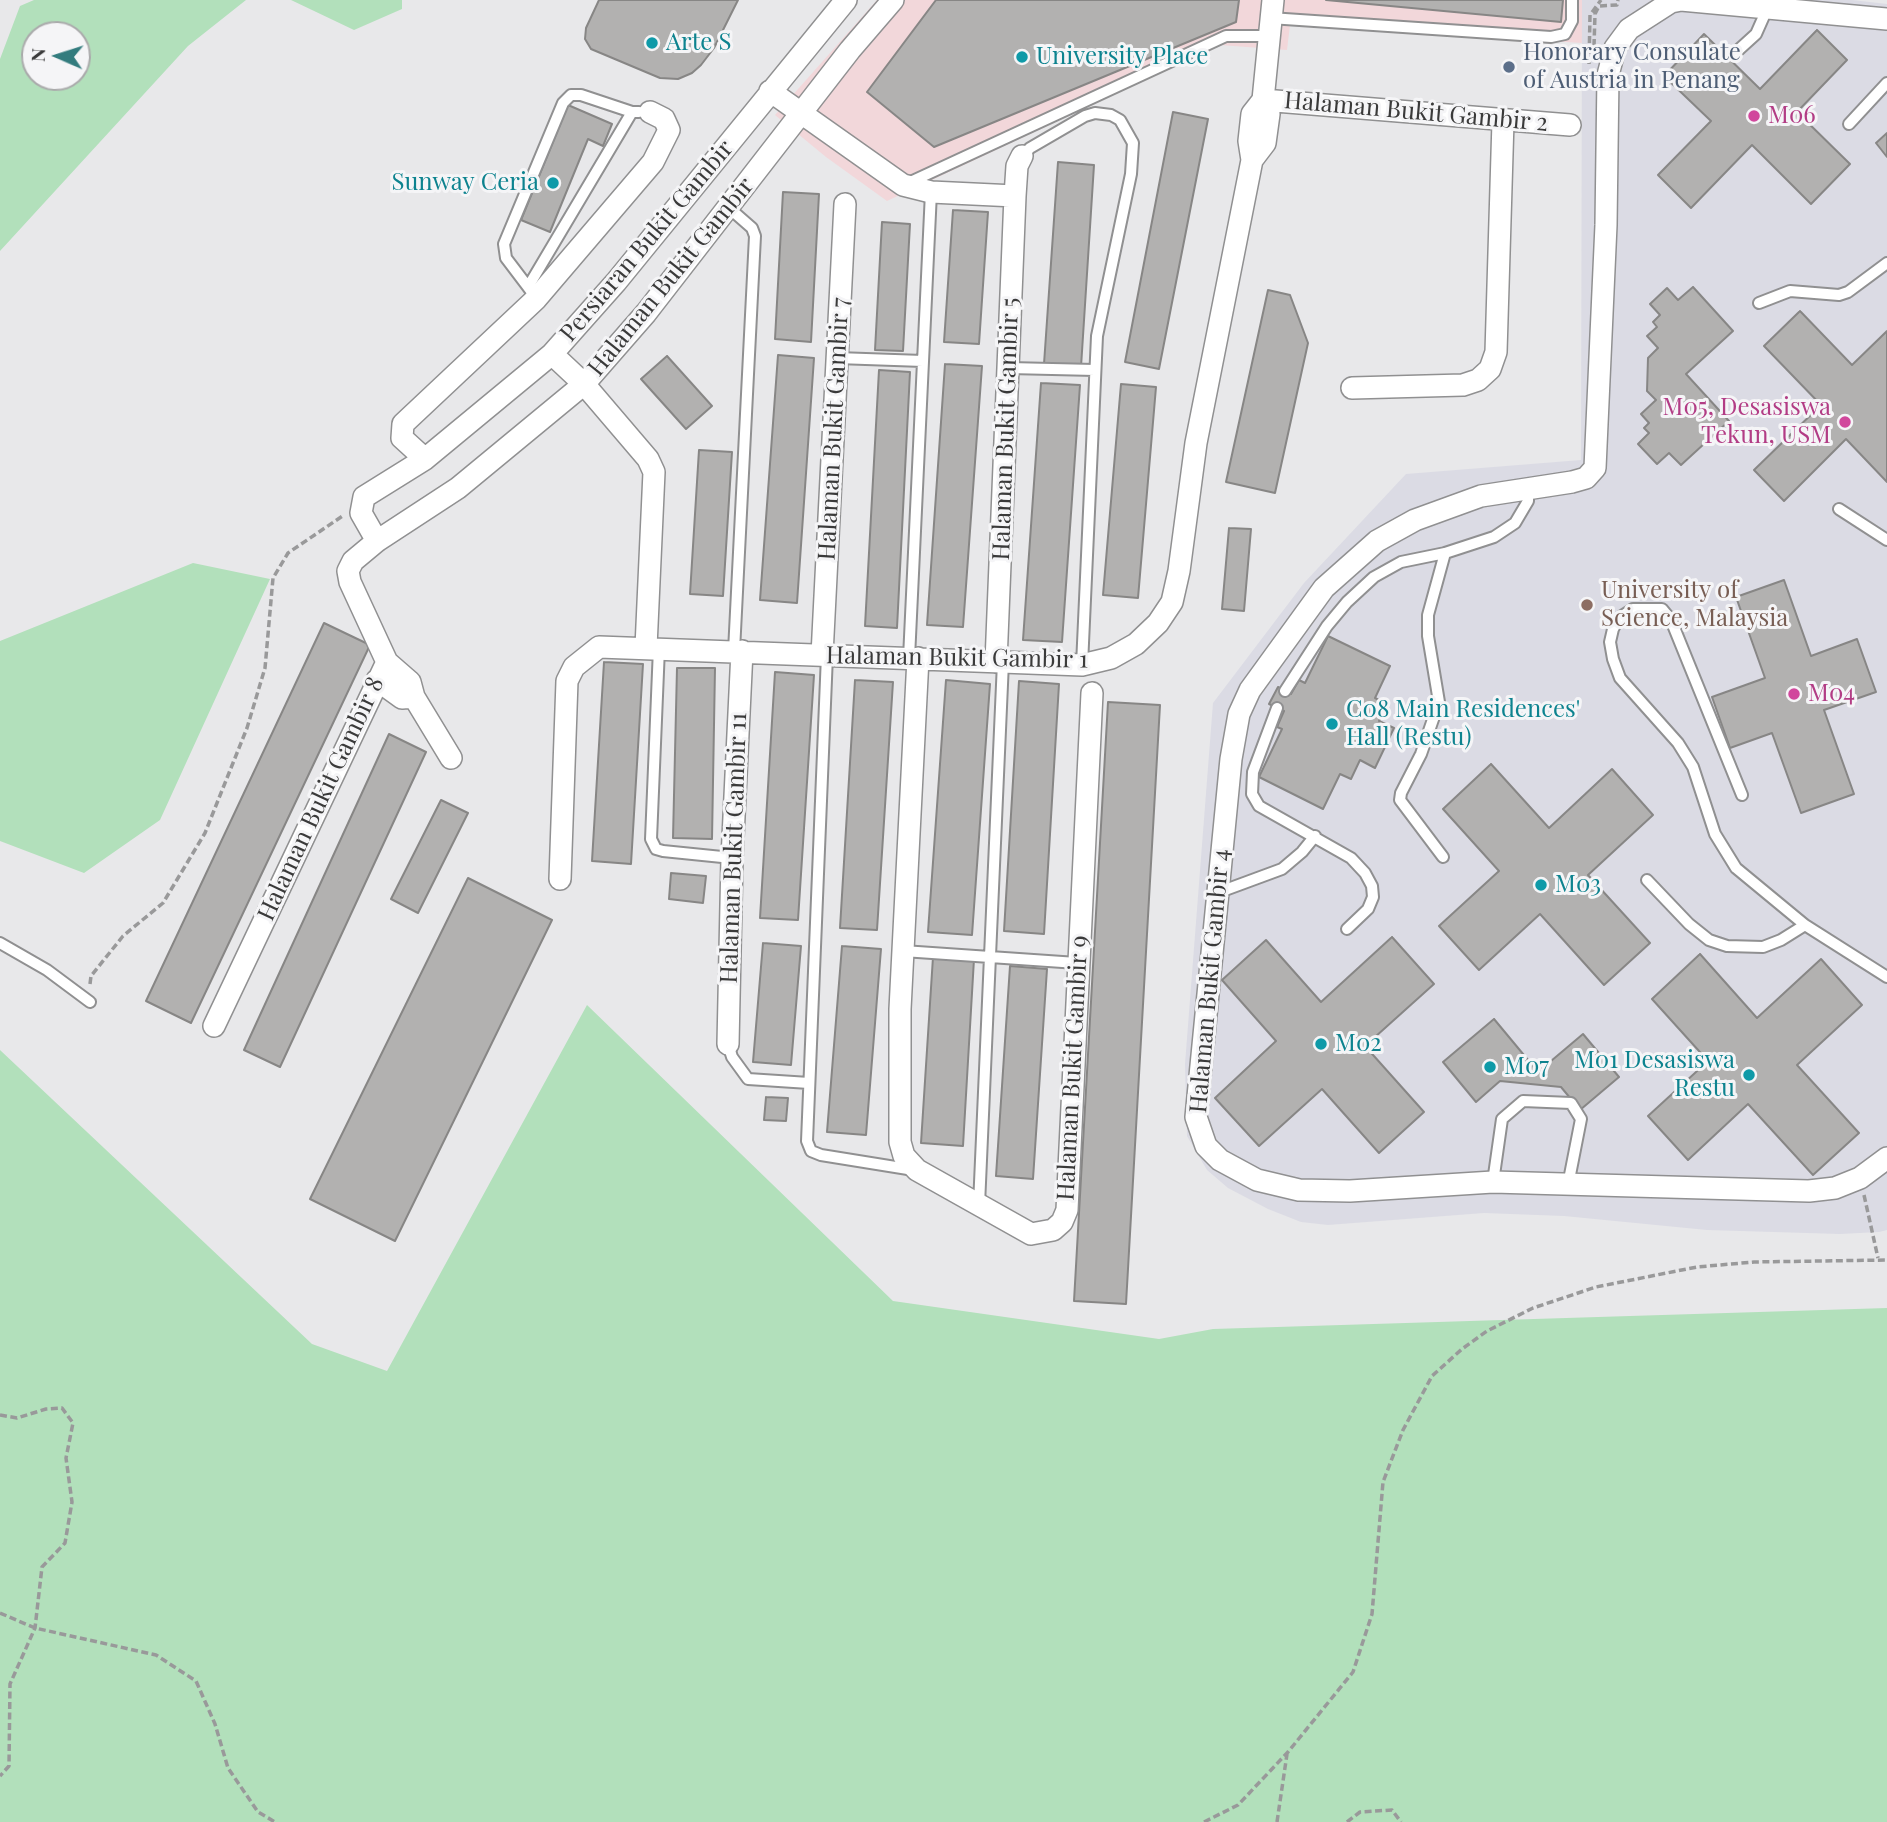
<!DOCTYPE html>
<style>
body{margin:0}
#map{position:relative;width:1887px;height:1822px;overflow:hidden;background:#e8e8ea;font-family:"Playfair Display",serif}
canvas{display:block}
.north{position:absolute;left:21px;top:21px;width:70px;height:70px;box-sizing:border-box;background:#f5f5f7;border:2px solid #aaaaab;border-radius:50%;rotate:273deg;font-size:19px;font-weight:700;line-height:28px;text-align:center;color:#3a3a3a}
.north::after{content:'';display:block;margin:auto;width:24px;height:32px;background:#337c7e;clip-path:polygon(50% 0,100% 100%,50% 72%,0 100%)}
</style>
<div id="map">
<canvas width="1887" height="1822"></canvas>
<div class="north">N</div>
</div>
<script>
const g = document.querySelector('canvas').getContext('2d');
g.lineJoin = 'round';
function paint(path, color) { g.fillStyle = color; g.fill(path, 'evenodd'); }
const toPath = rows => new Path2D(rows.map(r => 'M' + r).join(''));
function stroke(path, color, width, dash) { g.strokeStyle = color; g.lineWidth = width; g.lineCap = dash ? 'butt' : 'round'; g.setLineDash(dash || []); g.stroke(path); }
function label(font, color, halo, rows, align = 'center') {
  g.font = font + ' "Playfair Display",serif'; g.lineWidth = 6; g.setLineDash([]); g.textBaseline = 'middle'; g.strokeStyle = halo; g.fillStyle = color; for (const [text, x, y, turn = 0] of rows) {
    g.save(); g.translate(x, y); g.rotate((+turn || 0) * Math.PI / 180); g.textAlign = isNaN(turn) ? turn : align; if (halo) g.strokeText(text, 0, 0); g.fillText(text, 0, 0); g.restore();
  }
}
paint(toPath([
 [877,0,1582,0,1582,43,1290,25,1287,50,1220,45,887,201,826,157,775,115]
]), '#f2d7da');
paint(toPath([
 [1582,0,1852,0,1887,4,1887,1230,1879,1232,1840,1234,1707,1230,1564,1216,1484,1213,1328,1225,1301,1222,1268,1209,1228,1188,1207,1170,1187,1136,1185,1064,1213,703,1304,583,1406,474,1581,460]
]), '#dbdbe4');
paint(toPath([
 [34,0,246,0,188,46,0,251,0,59,20,6],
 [35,35,77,35,77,77,35,77],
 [291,0,402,0,402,9,354,30],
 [193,563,270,579,160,820,84,873,0,841,0,641],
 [587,1005,893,1301,1159,1339,1213,1329,1887,1308,1887,1822,0,1822,0,1050,312,1344,387,1371]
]), '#b2e0bb');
const building = toPath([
 [599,0,738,0,714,48,701,65,692,73,678,79,660,78,591,49,585,39,586,28,599,0],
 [936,0,1239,0,1236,22,934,147,867,92,936,0],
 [1326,0,1563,0,1561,22,1326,0],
 [1817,30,1847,60,1797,112,1850,164,1811,204,1752,145,1691,208,1658,175,1711,121,1664,76,1704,34,1760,89,1817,30],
 [568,105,612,124,603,146,588,139,550,232,521,220,568,105],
 [1173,112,1208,119,1159,369,1125,362,1173,112],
 [1887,133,1887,157,1876,143,1887,133],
 [1058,162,1094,165,1081,367,1044,364,1058,162],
 [783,192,819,194,811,342,775,339,783,192],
 [953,210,988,212,979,344,944,342,953,210],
 [882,222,910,224,903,351,875,350,882,222],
 [1693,287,1733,331,1686,374,1729,421,1681,465,1669,453,1657,464,1638,444,1649,433,1644,428,1649,423,1641,414,1656,400,1647,391,1648,358,1658,348,1647,336,1657,327,1653,322,1660,315,1650,304,1667,288,1678,300,1693,287],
 [1268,290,1290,295,1308,343,1275,493,1226,482,1268,290],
 [1800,311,1852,365,1887,331,1887,482,1846,439,1784,501,1754,470,1821,405,1764,346,1800,311],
 [778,355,814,358,797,603,760,600,778,355],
 [667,356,712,406,686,429,641,379,667,356],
 [945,364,982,366,963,627,927,625,945,364],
 [879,370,910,372,897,628,865,626,879,370],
 [1041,383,1080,385,1062,642,1023,640,1041,383],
 [1121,384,1156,387,1138,598,1103,595,1121,384],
 [699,450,732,452,723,596,690,594,699,450],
 [1229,528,1251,529,1244,611,1222,609,1229,528],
 [1784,580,1811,656,1857,639,1876,692,1824,710,1854,794,1801,813,1772,733,1730,748,1712,697,1765,678,1736,597,1784,580],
 [324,623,370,645,191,1023,146,1001,324,623],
 [1328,636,1390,666,1375,698,1387,704,1379,721,1394,728,1375,768,1360,760,1351,779,1340,774,1323,809,1259,777,1282,729,1277,727,1284,711,1269,704,1278,687,1291,694,1299,680,1305,683,1328,636],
 [604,662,643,664,631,864,592,861,604,662],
 [677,668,715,668,712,839,673,838,677,668],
 [775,672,814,675,798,920,760,918,775,672],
 [855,680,893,682,877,930,840,928,855,680],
 [946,680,990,684,972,935,928,932,946,680],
 [1019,681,1059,684,1044,934,1004,931,1019,681],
 [1108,702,1160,705,1126,1304,1074,1301,1108,702],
 [389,734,426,752,280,1067,244,1050,389,734],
 [1491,764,1549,828,1612,769,1653,815,1588,875,1650,943,1604,985,1540,914,1479,970,1439,926,1499,871,1443,809,1491,764],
 [441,800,468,813,418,913,391,899,441,800],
 [671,873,706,876,703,903,669,899,671,873],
 [468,878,552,920,395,1241,310,1199,468,878],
 [1392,937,1434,984,1365,1046,1424,1112,1379,1153,1322,1089,1259,1146,1215,1098,1276,1041,1222,980,1266,940,1321,1002,1392,937],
 [763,943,801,946,791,1065,753,1062,763,943],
 [842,946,881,949,866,1135,827,1132,842,946],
 [1700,954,1757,1018,1821,959,1862,1005,1797,1065,1859,1133,1813,1175,1748,1104,1688,1160,1648,1116,1708,1061,1652,999,1700,954],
 [933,957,974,959,963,1146,921,1143,933,957],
 [1010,966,1047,969,1033,1179,996,1176,1010,966],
 [1494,1019,1538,1072,1583,1034,1619,1077,1580,1110,1561,1087,1500,1081,1476,1102,1443,1062,1494,1019],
 [766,1097,788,1098,786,1121,764,1120,766,1097]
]);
paint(building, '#b2b1b0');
stroke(building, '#878685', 2);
const lane = toPath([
 [1270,18,1551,37,1565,34,1572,21,1572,0],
 [1734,54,1756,34,1768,7],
 [1849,124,1887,83],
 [1022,156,1030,148,1085,116,1095,113,1111,115,1120,120,1133,143,1131,174,1097,336,1082,665],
 [906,184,1226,36,1269,36],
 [728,207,752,228,755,236,734,651],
 [528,287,506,258,504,244,563,103,571,95,581,95,632,112],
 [531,291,528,287,632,112,639,112],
 [1759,303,1790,291,1839,295,1848,292,1887,263],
 [837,358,923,361],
 [1009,368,1095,370],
 [1839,509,1887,540],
 [659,648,651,839,656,849,663,851,732,858],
 [827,655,807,1141,811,1151,821,1155,914,1170],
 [909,658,931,192],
 [1285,691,1327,626,1347,602,1374,577,1401,562,1445,553],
 [1277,708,1253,772,1252,794,1259,806,1351,858,1365,873,1372,886,1373,897,1368,909,1347,929],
 [1742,795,1671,620,1662,609,1633,609,1619,618,1613,629,1610,642,1613,659,1620,678,1678,743,1693,767,1715,834,1736,868,1805,925,1887,977],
 [1443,857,1400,800,1401,793,1421,754,1439,702,1428,636,1428,615,1445,553,1494,537,1515,523,1528,501,1528,488],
 [1647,880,1689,924,1709,940,1727,946,1763,947,1781,940,1805,925],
 [1217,893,1282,869,1302,852,1315,836],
 [0,943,47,970,90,1002],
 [903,951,1077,963],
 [728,1044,732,1057,748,1079,809,1083],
 [1493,1182,1502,1119,1523,1101,1571,1103,1581,1119,1568,1185],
 [979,1205,1003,662]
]);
const street = toPath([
 [1681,0,1671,2,1629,29,1615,48,1608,75,1606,225,1595,468,1586,478,1572,482,1481,496,1415,520,1377,541,1324,588,1250,690,1239,714,1231,759,1196,1117,1206,1146,1220,1160,1257,1180,1299,1190,1350,1191,1493,1182,1809,1191,1835,1188,1860,1178,1887,1158],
 [1681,0,1887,19],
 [770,91,903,185,931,192,1015,196],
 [1263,100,1570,125],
 [1252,160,1265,143,1269,114,1263,100,1273,0],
 [552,354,584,384,648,459,654,472,646,647],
 [1352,388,1463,385,1478,380,1490,369,1496,352,1503,121],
 [425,459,402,438,403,424,536,299,653,162,669,130,664,119,650,112],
 [377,541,361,513,364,497,425,459,552,354,616,282,846,0],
 [822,655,845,204],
 [918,658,900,1009,900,1142,904,1156,917,1170,1031,1234,1053,1230,1062,1222,1067,1210,1092,693],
 [996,662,1015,196,1017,166,1022,156],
 [377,680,402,698,414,697],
 [451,758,414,697,410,682,387,662,350,582,348,571,353,561,377,541,458,488,584,384,646,313,850,50,893,0],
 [560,879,567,681,574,667,599,647,1082,665,1111,658,1136,644,1158,623,1172,602,1179,571,1196,443,1252,160,1249,141,1252,114,1263,100],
 [214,1026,387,662],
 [728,1044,732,858,742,651]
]);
stroke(lane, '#909091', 14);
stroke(street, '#909091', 24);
stroke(toPath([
 [1594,46,1595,14,1599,6,1617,5,1618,0],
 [1589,64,1590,15,1601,0],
 [90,984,91,976,123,936,163,903,205,833,247,728,265,668,273,578,288,553,344,515],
 [1864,1195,1878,1258],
 [0,1415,17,1418,46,1409,62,1408,73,1423,66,1458,72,1502,65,1543,42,1567,35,1628,10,1684,9,1766,0,1776],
 [0,1613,35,1628,156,1655,196,1681,215,1724,228,1768,258,1812,275,1822],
 [1204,1822,1238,1805,1288,1752,1353,1672,1372,1614,1383,1482,1403,1430,1432,1376,1462,1349,1487,1331,1533,1308,1596,1287,1697,1267,1754,1262,1887,1260],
 [1277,1822,1287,1754],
 [1347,1822,1360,1812,1392,1810,1401,1822]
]), '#99999a', 3.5, [7, 3.5]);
stroke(lane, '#fff', 10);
stroke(street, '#fff', 21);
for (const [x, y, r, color] of [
 [652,43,7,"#0f9aa8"],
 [1022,57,7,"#0f9aa8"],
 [1509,67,7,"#5c6f8a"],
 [1754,116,7,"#d1479c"],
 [553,183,7,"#0f9aa8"],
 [1845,422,7,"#d1479c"],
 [1587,605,7,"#8d6e63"],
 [1794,694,7,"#d1479c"],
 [1332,724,7,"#0f9aa8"],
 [1541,885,7,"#0f9aa8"],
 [1321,1044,7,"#0f9aa8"],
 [1490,1067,7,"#0f9aa8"],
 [1749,1075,7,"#0f9aa8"]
]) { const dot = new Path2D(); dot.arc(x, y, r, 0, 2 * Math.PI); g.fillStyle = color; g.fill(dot); stroke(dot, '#f5f5f7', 2.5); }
label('24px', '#0d838f', '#f5f5f7', [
 ["Arte S",666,43],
 ["University Place",1036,57],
 ["Sunway Ceria",539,183,"right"],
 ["C08 Main Residences'",1346,710],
 ["Hall (Restu)",1346,738],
 ["M03",1555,885],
 ["M02",1335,1044],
 ["M01 Desasiswa",1735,1061,"right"],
 ["Restu",1735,1089,"right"],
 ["M07",1504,1067]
], 'left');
label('24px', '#4e5e75', '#f5f5f7', [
 ["Honorary Consulate",1523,53],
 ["of Austria in Penang",1523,81]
], 'left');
label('24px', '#3a3a3a', '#f5f5f7', [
 ["Halaman Bukit Gambir 2",1416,112,5],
 ["Persiaran Bukit Gambir",647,241,-50],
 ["Halaman Bukit Gambir",671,277,-51],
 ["Halaman Bukit Gambir 7",834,429,-87],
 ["Halaman Bukit Gambir 5",1006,429,-88],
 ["Halaman Bukit Gambir 1",957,658,1],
 ["Halaman Bukit Gambir 8",321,799,-65],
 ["Halaman Bukit Gambir 11",734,848,-88],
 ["Halaman Bukit Gambir 4",1210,981,-85],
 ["Halaman Bukit Gambir 9",1073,1068,-87]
]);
label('24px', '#b23c85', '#f5f5f7', [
 ["M06",1768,116],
 ["M05, Desasiswa",1831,408,"right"],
 ["Tekun, USM",1831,436,"right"],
 ["M04",1808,694]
], 'left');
label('24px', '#785e54', '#f5f5f7', [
 ["University of",1601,591],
 ["Science, Malaysia",1601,619]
], 'left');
</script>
